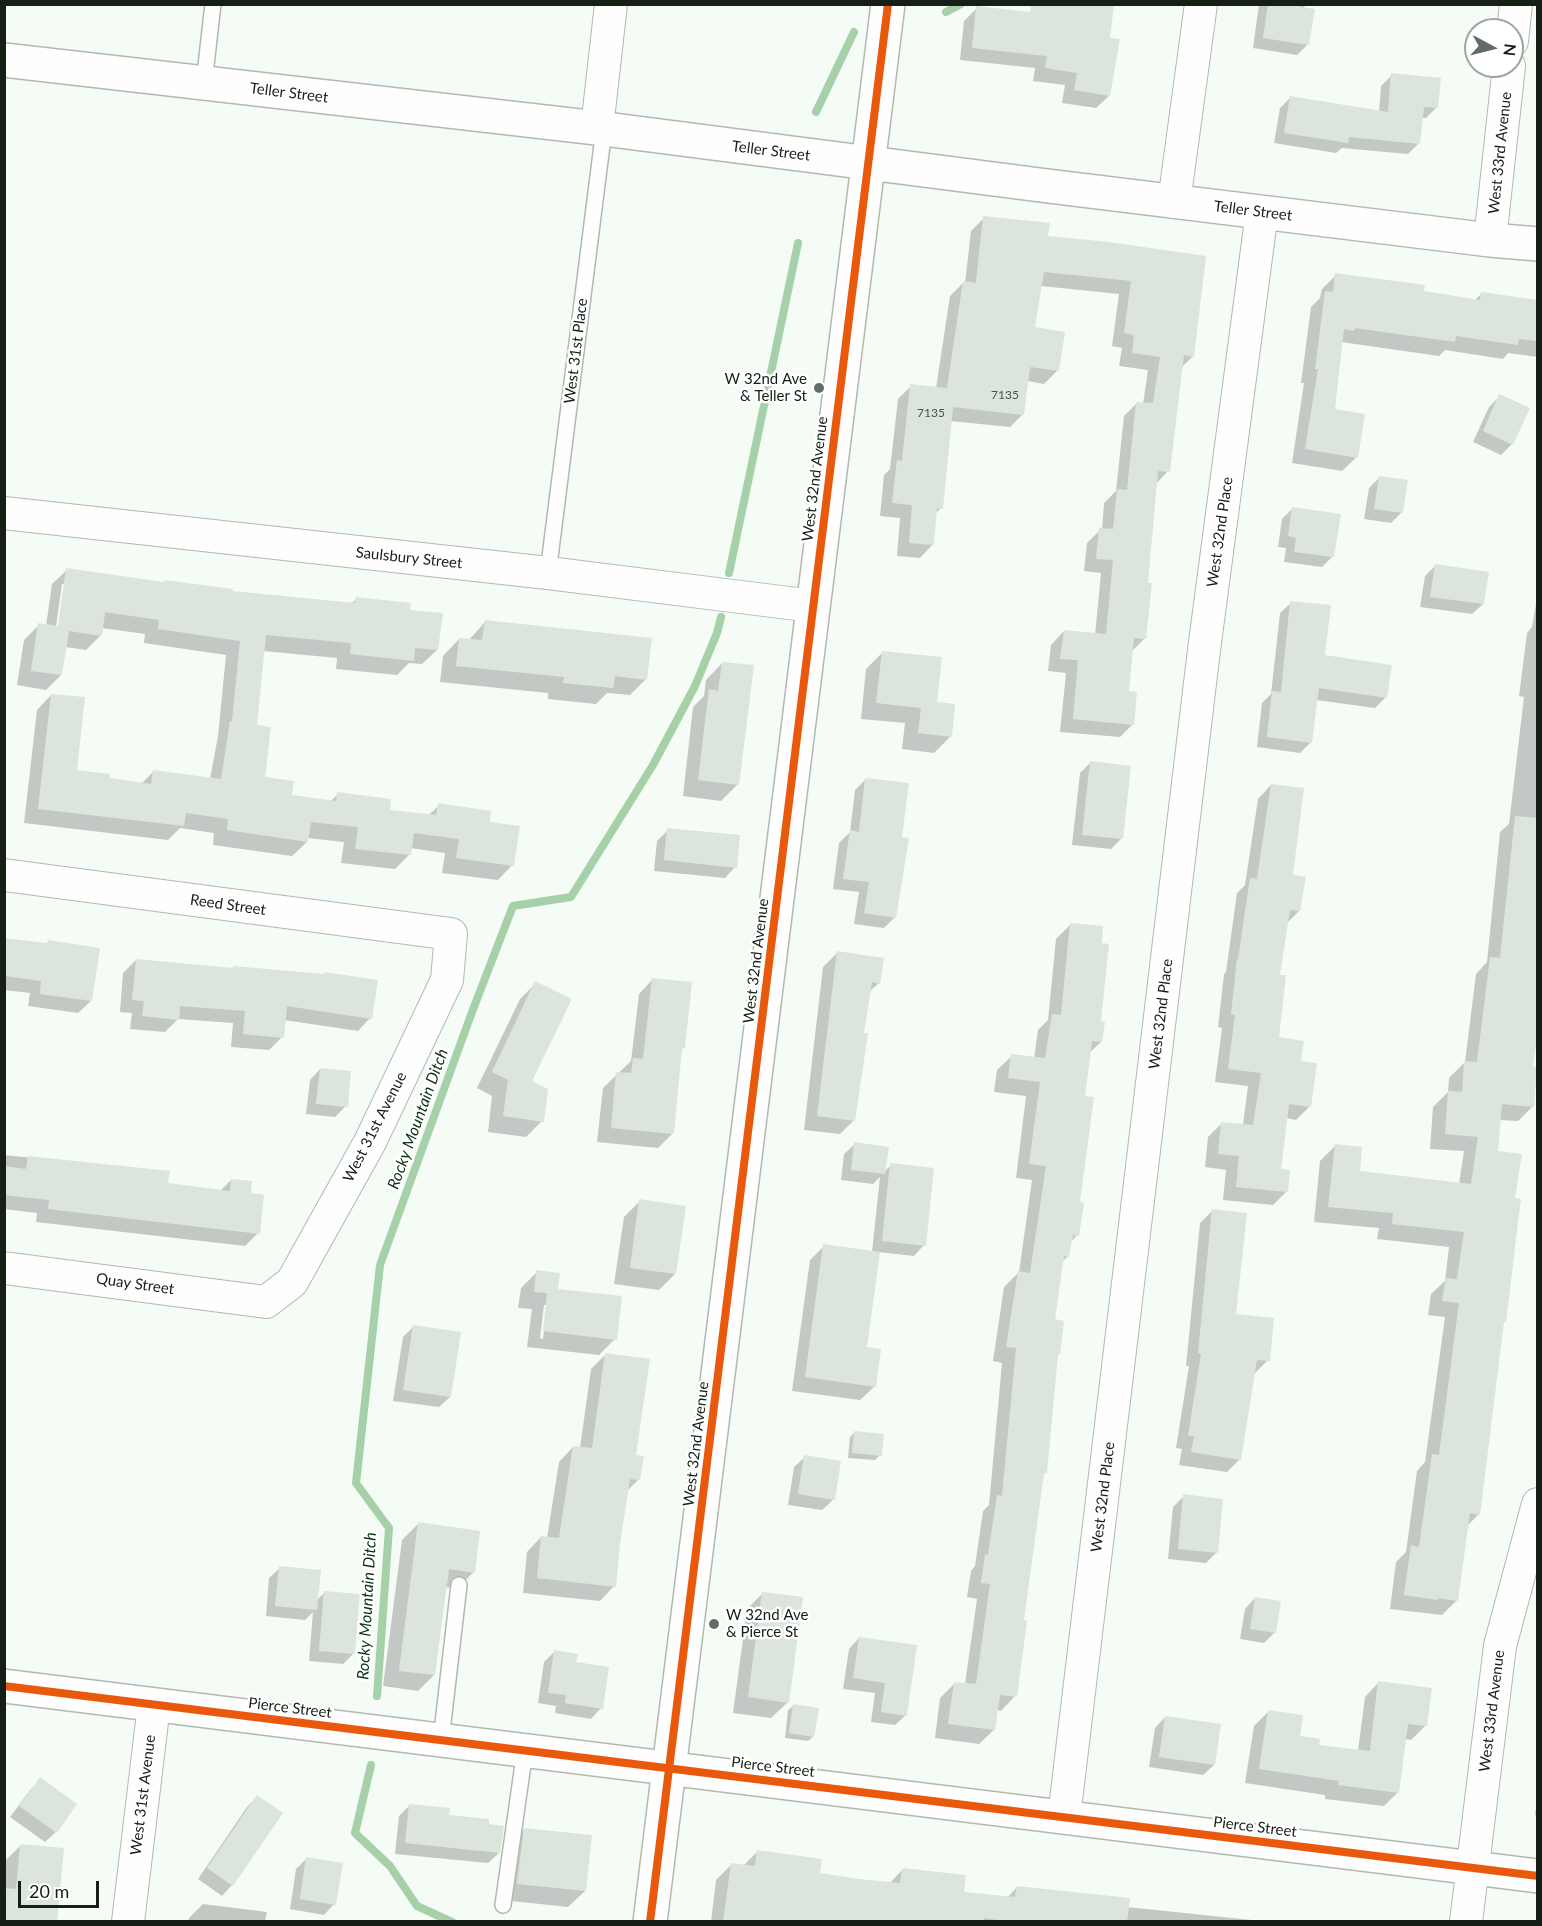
<!DOCTYPE html>
<style>
body{margin:0}
#map{position:relative;width:1542px;height:1926px;overflow:hidden;background:#f5fbf5;font-family:Lato,sans-serif}
canvas{display:block}
.frame{position:absolute;inset:0;border:6px solid #151f15;pointer-events:none}
.north{position:absolute;left:1464px;top:18px;width:60px;height:60px;box-sizing:border-box;background:#fff;border:2px solid #a1a5a1;border-radius:50%;rotate:97deg;font-size:16px;font-weight:700;line-height:24px;text-align:center;color:#151f15}
.north::after{content:'';display:block;margin:auto;width:21px;height:27px;background:#636c63;clip-path:polygon(50% 0,100% 100%,50% 72%,0 100%)}
.scale{position:absolute;left:18px;top:1881px;width:81px;height:27px;box-sizing:border-box;border:3px solid #151f15;border-top:0;padding-left:8px;font-size:18px;line-height:21px;white-space:nowrap;color:#151f15;-webkit-text-stroke:4px #fff;paint-order:stroke}
</style>
<div id="map">
<canvas width="1542" height="1926"></canvas>
<div class="frame"></div>
<div class="north">N</div>
<div class="scale">20 m</div>
</div>
<script>
const g = document.querySelector('canvas').getContext('2d');
g.lineJoin = 'round';
function paint(path, color) { g.fillStyle = color; g.fill(path, 'evenodd'); }
const toPath = rows => new Path2D(rows.map(r => 'M' + r).join(''));
function stroke(path, color, width, dash) { g.strokeStyle = color; g.lineWidth = width; g.lineCap = dash ? 'butt' : 'round'; g.setLineDash(dash || []); g.stroke(path); }
function label(font, color, halo, rows, align = 'center') {
  g.font = font + ' Lato,sans-serif'; g.lineWidth = 5; g.setLineDash([]); g.textBaseline = 'middle'; g.strokeStyle = halo; g.fillStyle = color; for (const [text, x, y, turn = 0] of rows) {
    g.save(); g.translate(x, y); g.rotate((+turn || 0) * Math.PI / 180); g.textAlign = isNaN(turn) ? turn : align; if (halo) g.strokeText(text, 0, 0); g.fillText(text, 0, 0); g.restore();
  }
}
paint(toPath([
 [1259,4,1304,4,1308,44,1297,55,1253,48],
 [977,8,1056,16,1109,39,1109,96,1096,108,1062,103,1065,85,1033,81,1035,68,960,60,964,21],
 [1392,75,1437,107,1426,118,1421,118,1419,143,1408,154,1342,148,1336,153,1274,143,1280,108,1290,98,1379,112,1381,86],
 [984,218,1047,237,1108,244,1193,356,1181,368,1168,471,1155,485,1146,584,1145,638,1131,652,1127,692,1133,724,1120,737,1060,732,1066,673,1048,671,1051,645,1064,631,1095,635,1101,573,1084,571,1087,543,1100,530,1102,530,1104,503,1116,491,1124,416,1137,403,1143,404,1148,370,1119,366,1122,348,1112,346,1119,294,1041,286,1033,329,1058,370,1044,384,1027,381,1023,414,1010,427,950,421,941,508,935,514,933,544,920,558,897,556,900,518,880,516,884,475,890,469,898,399,911,386,936,388,950,296,963,283,965,283,971,231],
 [1336,275,1474,301,1481,294,1538,302,1538,357,1508,353,1503,359,1445,350,1439,356,1341,342,1334,410,1357,457,1342,471,1292,463,1304,383,1301,383,1311,307,1320,298,1322,289],
 [1500,396,1528,409,1512,444,1501,455,1473,442,1489,407],
 [1379,478,1402,512,1391,523,1364,519,1369,488],
 [1292,509,1333,556,1322,567,1284,562,1286,548,1278,547,1282,519],
 [1435,566,1483,604,1472,614,1420,607,1425,576],
 [67,570,231,593,351,604,356,599,409,611,437,650,422,664,409,663,397,675,336,669,337,658,263,651,255,726,263,778,291,796,330,802,338,794,388,811,428,816,439,805,488,823,512,865,498,880,442,873,445,853,410,848,410,854,395,869,341,863,344,842,307,838,307,842,292,856,213,845,214,833,180,828,168,840,24,823,37,710,51,695,75,771,108,779,141,784,153,772,210,779,218,736,226,655,144,643,145,634,102,628,101,635,86,650,65,647,61,675,46,690,17,685,24,640,39,625,46,626,52,584],
 [62,584,65,584,58,634,55,634],
 [1538,592,1538,1016,1531,1068,1533,1106,1518,1121,1499,1120,1479,1514,1467,1526,1457,1600,1442,1615,1390,1609,1396,1562,1406,1552,1417,1471,1425,1462,1445,1317,1428,1315,1431,1294,1445,1281,1449,1247,1377,1239,1379,1228,1314,1222,1320,1161,1335,1146,1358,1172,1459,1184,1464,1151,1430,1149,1433,1107,1448,1092,1449,1078,1465,1062,1476,974,1487,962,1500,832,1509,824,1524,697,1519,696,1527,633,1532,627],
 [1291,603,1323,657,1386,697,1375,708,1316,700,1311,742,1300,753,1257,747,1262,703,1271,694,1280,613],
 [485,622,646,679,630,695,607,693,596,704,548,699,548,693,440,682,443,656,459,639,469,640],
 [883,652,935,703,950,737,934,753,902,749,905,723,861,719,866,669],
 [722,663,738,784,721,801,683,796,693,707,704,696,706,680],
 [1091,762,1121,839,1111,849,1072,845,1080,773],
 [866,779,901,839,895,917,884,928,854,924,859,892,833,889,839,843,850,832,855,790],
 [1271,785,1299,911,1287,923,1278,976,1278,1039,1299,1062,1310,1106,1296,1120,1286,1118,1280,1170,1286,1192,1273,1205,1223,1200,1226,1170,1205,1167,1208,1137,1222,1123,1243,1125,1248,1086,1215,1082,1222,1028,1218,1027,1224,974,1226,972,1237,893,1245,885,1258,799],
 [668,830,735,867,725,878,654,871,657,841],
 [1071,924,1099,1022,1101,1042,1089,1053,1083,1097,1077,1235,1070,1243,1068,1256,1061,1263,1054,1320,1058,1354,1056,1356,1045,1473,1042,1476,1022,1621,1015,1696,1001,1711,997,1710,994,1730,979,1744,935,1738,940,1698,955,1683,965,1684,977,1599,967,1597,971,1571,975,1566,983,1511,989,1505,1002,1363,993,1361,1004,1287,1019,1272,1032,1180,1016,1178,1026,1096,994,1092,997,1070,1012,1056,1034,1059,1038,1030,1048,1020,1056,939],
 [4,939,91,1001,78,1013,28,1006,30,993,4,990],
 [837,953,879,983,868,993,854,1120,840,1134,804,1130,823,967],
 [136,960,232,969,234,967,370,1018,358,1031,284,1020,282,1037,269,1050,231,1047,233,1023,178,1019,165,1032,130,1029,132,1013,120,1012,123,973],
 [653,979,683,1048,680,1051,672,1134,658,1148,597,1142,603,1088,631,1061,639,994],
 [536,983,530,1082,542,1121,526,1137,488,1132,492,1096,477,1088,520,999],
 [320,1069,346,1106,335,1117,306,1114,310,1080],
 [855,1144,884,1172,891,1165,924,1245,914,1256,878,1252,865,1348,875,1386,860,1400,792,1391,810,1260,824,1246,872,1252,880,1177,873,1184,841,1180,844,1154],
 [4,1155,168,1172,166,1185,220,1191,231,1180,249,1194,258,1233,245,1246,36,1222,37,1213,4,1209],
 [640,1201,675,1274,659,1290,614,1284,624,1217],
 [1213,1210,1234,1315,1268,1360,1255,1373,1254,1373,1240,1459,1227,1472,1179,1465,1182,1449,1176,1448,1189,1366,1186,1366,1200,1223],
 [537,1272,556,1290,615,1339,599,1355,527,1347,532,1309,518,1308,521,1288],
 [544,1305,547,1305,543,1339,540,1338],
 [413,1327,450,1397,439,1407,393,1401,403,1337],
 [606,1354,634,1456,639,1479,626,1492,614,1586,600,1601,523,1593,527,1552,541,1537,547,1538,559,1462,573,1447,580,1448,591,1369],
 [855,1432,880,1455,875,1460,848,1458,850,1437],
 [805,1457,833,1500,822,1510,788,1505,794,1467],
 [1184,1496,1217,1552,1206,1563,1168,1559,1173,1507],
 [418,1524,474,1572,457,1588,445,1587,434,1675,418,1691,383,1686,402,1540],
 [280,1568,317,1600,324,1593,353,1654,343,1664,309,1661,313,1612,305,1620,266,1616,269,1578],
 [763,1593,788,1702,771,1718,733,1713,747,1609],
 [1255,1598,1275,1632,1264,1643,1240,1639,1245,1609],
 [859,1638,906,1715,895,1725,871,1722,875,1693,843,1689,849,1649],
 [554,1652,575,1663,601,1708,591,1719,555,1713,556,1706,538,1703,544,1662],
 [1379,1682,1426,1725,1411,1740,1405,1739,1398,1792,1384,1806,1325,1799,1325,1795,1245,1783,1254,1726,1268,1712,1298,1738,1318,1746,1358,1751,1365,1697],
 [793,1706,813,1737,808,1741,785,1738,788,1710],
 [1165,1717,1214,1765,1203,1775,1149,1767,1155,1728],
 [40,1779,56,1832,45,1842,10,1817,30,1790],
 [1538,1795,1538,1816,1535,1815],
 [257,1797,281,1813,232,1885,222,1896,198,1879,247,1807],
 [410,1805,447,1816,499,1853,488,1863,395,1854,399,1816],
 [524,1830,585,1891,568,1907,502,1900,508,1846],
 [20,1846,56,1922,4,1922,5,1861],
 [757,1852,818,1875,889,1884,902,1870,963,1893,1007,1898,1017,1887,1127,1907,1271,1922,711,1922,716,1880,731,1865,743,1866],
 [307,1858,334,1904,324,1915,290,1909,296,1869],
 [203,1904,267,1912,265,1922,188,1922,189,1918]
]), '#0003');
stroke(toPath([
 [946,12,961,4],
 [816,112,854,32],
 [729,573,798,243],
 [377,1696,389,1528,356,1483,380,1265,472,1012,513,906,571,897,653,765,695,686,717,633,721,617],
 [371,1765,355,1833,390,1866,417,1906,452,1922]
]), '#a6d0a8', 8);
paint(toPath([
 [1031,4,1114,4,1110,38,1120,39,1110,96,1074,90,1077,73,1045,68,1047,56,972,48,976,6,1030,12],
 [1268,4,1300,4,1300,7,1315,9,1309,45,1263,38],
 [1391,73,1441,78,1438,108,1424,107,1420,144,1349,137,1348,143,1284,133,1290,96,1388,112],
 [983,216,1050,223,1048,236,1109,242,1206,256,1194,357,1184,355,1170,472,1158,471,1148,583,1152,583,1146,639,1134,638,1129,691,1137,692,1134,725,1073,719,1078,660,1060,659,1064,630,1106,634,1113,560,1096,559,1099,528,1113,529,1117,489,1127,490,1136,402,1153,403,1160,357,1132,353,1134,335,1124,333,1131,281,1044,272,1035,327,1065,332,1059,371,1030,367,1024,415,953,407,943,509,937,508,934,545,909,543,912,505,892,503,897,460,902,461,910,384,947,388,963,281,976,283],
 [1335,273,1425,285,1424,291,1480,300,1481,292,1538,300,1538,341,1519,339,1518,345,1456,336,1455,342,1355,328,1354,331,1344,329,1335,409,1365,414,1358,458,1305,449,1318,369,1315,369,1325,291,1333,292],
 [1499,394,1530,408,1513,445,1483,431],
 [1379,476,1408,480,1403,513,1374,509],
 [1292,507,1341,514,1334,557,1294,552,1296,538,1288,536],
 [1435,564,1489,572,1484,604,1430,597],
 [66,568,164,582,164,580,233,589,233,591,355,603,356,597,411,603,410,610,443,613,438,650,415,648,414,661,350,654,351,643,266,635,257,725,271,727,265,777,294,781,292,795,336,801,337,792,391,799,390,810,436,815,438,803,491,811,490,822,520,826,514,866,456,858,459,839,414,833,411,855,355,849,358,827,311,822,308,842,227,830,228,819,186,813,184,826,38,809,51,694,85,697,77,770,110,774,110,778,151,784,153,770,221,779,230,721,232,721,240,641,158,629,159,620,105,612,102,636,69,631,62,675,31,671,38,623,58,626],
 [1290,601,1331,605,1325,655,1392,665,1387,698,1319,688,1312,743,1267,737,1272,691,1281,692],
 [485,620,652,638,647,680,615,676,613,688,563,683,564,677,456,666,459,638,482,640],
 [882,651,942,657,937,702,955,704,952,737,918,733,921,708,876,703],
 [722,662,754,665,739,785,698,780,709,689,718,691],
 [1090,761,1131,766,1123,839,1082,835],
 [865,778,909,783,902,837,909,838,896,918,864,913,869,882,843,879,850,830,859,832],
 [1271,784,1304,788,1293,875,1306,877,1300,911,1290,910,1280,975,1286,975,1279,1037,1304,1041,1301,1061,1317,1063,1311,1107,1289,1104,1281,1169,1290,1170,1288,1192,1236,1187,1239,1156,1218,1154,1221,1122,1253,1125,1261,1073,1228,1069,1235,1015,1231,1014,1237,959,1238,959,1250,878,1257,879],
 [1515,816,1538,818,1538,1028,1533,1067,1537,1067,1534,1107,1502,1104,1498,1151,1522,1154,1515,1198,1521,1199,1514,1256,1506,1322,1504,1322,1480,1515,1470,1513,1458,1601,1438,1598,1438,1600,1404,1595,1411,1545,1419,1547,1432,1454,1439,1455,1459,1303,1442,1301,1446,1278,1457,1279,1464,1232,1392,1224,1393,1213,1328,1207,1335,1144,1362,1147,1360,1171,1471,1184,1478,1137,1445,1134,1448,1091,1462,1092,1464,1061,1477,1062,1490,957,1500,958],
 [667,828,740,835,737,868,664,860],
 [1070,923,1103,926,1102,943,1109,944,1101,1021,1105,1022,1102,1042,1092,1041,1085,1096,1094,1097,1080,1202,1084,1203,1079,1236,1073,1235,1069,1257,1064,1256,1055,1319,1064,1321,1060,1355,1058,1354,1047,1473,1044,1473,1024,1620,1027,1621,1017,1697,1000,1695,995,1730,948,1724,954,1682,976,1684,990,1584,981,1583,985,1554,988,1555,997,1495,1002,1496,1016,1348,1006,1347,1018,1271,1030,1273,1046,1166,1029,1164,1040,1082,1008,1078,1011,1054,1045,1058,1052,1014,1061,1015],
 [4,938,47,943,48,940,100,948,92,1001,40,994,41,981,4,976],
 [837,951,884,958,880,984,872,982,864,1033,868,1033,855,1121,817,1116],
 [136,959,233,968,233,966,324,974,324,972,378,980,372,1019,287,1006,284,1038,243,1034,245,1011,180,1006,179,1020,142,1016,144,1001,132,1000],
 [652,978,692,982,685,1048,682,1048,674,1134,611,1128,616,1072,631,1073,633,1058,643,1059],
 [535,981,572,999,532,1081,548,1089,544,1122,503,1116,508,1080,492,1072],
 [320,1068,351,1071,348,1107,316,1104],
 [854,1142,889,1147,885,1174,851,1170],
 [28,1156,170,1171,168,1183,230,1191,231,1179,252,1181,251,1193,264,1195,260,1234,48,1209,49,1200,4,1195,4,1166,26,1169],
 [890,1163,934,1168,926,1246,882,1241],
 [639,1199,686,1206,676,1274,630,1268],
 [1212,1209,1247,1213,1236,1314,1274,1318,1270,1361,1257,1360,1241,1460,1191,1452,1194,1436,1188,1436,1201,1354,1198,1353],
 [823,1244,880,1252,867,1347,881,1349,876,1387,805,1377],
 [536,1270,560,1273,558,1289,622,1296,617,1340,543,1331,547,1293,534,1292],
 [413,1325,461,1332,451,1397,403,1390],
 [605,1353,650,1359,636,1455,644,1456,640,1480,630,1479,620,1544,616,1587,537,1578,541,1536,559,1538,573,1446,592,1448],
 [854,1431,884,1434,882,1456,852,1453],
 [804,1455,841,1461,835,1500,798,1494],
 [1183,1494,1223,1499,1218,1553,1178,1549],
 [418,1522,480,1531,475,1573,449,1569,435,1675,399,1671],
 [279,1566,321,1570,317,1610,275,1606],
 [324,1591,360,1594,355,1654,319,1651],
 [762,1592,803,1597,789,1703,748,1697],
 [1255,1597,1281,1601,1276,1633,1250,1629],
 [859,1637,917,1645,907,1716,881,1712,885,1683,853,1678],
 [554,1650,578,1654,576,1662,609,1667,603,1709,565,1703,566,1695,548,1693],
 [1378,1681,1432,1688,1427,1726,1408,1724,1399,1793,1338,1785,1339,1781,1259,1769,1268,1710,1303,1715,1300,1736,1320,1739,1319,1745,1370,1751],
 [793,1704,819,1708,814,1737,789,1733],
 [1165,1716,1221,1724,1215,1765,1159,1757],
 [40,1777,77,1804,57,1833,19,1806],
 [257,1795,283,1813,233,1886,207,1868],
 [409,1804,450,1808,449,1815,489,1819,489,1824,504,1826,500,1853,405,1843],
 [524,1828,592,1835,586,1891,517,1884],
 [20,1844,64,1848,57,1922,4,1922,4,1888,16,1889],
 [757,1850,822,1859,820,1873,859,1879,900,1883,902,1868,966,1875,964,1892,1015,1897,1017,1886,1130,1898,1127,1922,1013,1922,984,1918,984,1922,723,1922,731,1863,755,1866],
 [306,1857,343,1863,336,1905,300,1899]
]), '#dce5dc');
const service = toPath([
 [204,83,213,4],
 [548,573,604,129],
 [441,1740,459,1585],
 [503,1905,525,1750]
]);
const minor = toPath([
 [1512,41,1516,4],
 [597,128,611,4],
 [1174,202,1201,4],
 [1490,240,1509,66],
 [4,513,548,573,813,606],
 [4,875,451,934,447,980,370,1142,292,1282,266,1302,4,1268],
 [1064,1817,1204,650,1262,212],
 [128,1922,154,1705],
 [1466,1922,1500,1646,1538,1504]
]);
const tertiary = toPath([
 [4,60,597,128,1048,186,1490,240,1538,244],
 [4,1686,1538,1876],
 [650,1922,888,4]
]);
stroke(service, '#b1b9b1', 18);
stroke(minor, '#b1b9b1', 34);
stroke(tertiary, '#b1b9b1', 36);
stroke(service, '#fefefe', 15);
stroke(minor, '#fefefe', 32);
stroke(tertiary, '#fefefe', 33);
stroke(toPath([
 [4,1686,1538,1876],
 [650,1922,888,4]
]), '#e8590c', 8);
for (const [x, y, r, color] of [
 [819,388,6,"#636c63"],
 [714,1624,6,"#636c63"]
]) { const dot = new Path2D(); dot.arc(x, y, r, 0, 2 * Math.PI); g.fillStyle = color; g.fill(dot); stroke(dot, '#fff', 2); }
label('12px', '#495249', null, [
 ["7135",1005,395],
 ["7135",931,413]
]);
label('15px', '#151f15', '#fff', [
 ["Teller Street",289,93,7],
 ["Teller Street",771,151,7],
 ["West 33rd Avenue",1500,153,-84],
 ["Teller Street",1253,211,7],
 ["West 31st Place",576,351,-83],
 ["West 32nd Avenue",815,479,-83],
 ["West 32nd Place",1220,532,-82],
 ["Saulsbury Street",409,558,6],
 ["Reed Street",228,905,8],
 ["West 32nd Avenue",756,961,-83],
 ["West 32nd Place",1161,1014,-83],
 ["West 31st Avenue",375,1127,-63],
 ["Quay Street",135,1284,8],
 ["West 32nd Avenue",696,1444,-83],
 ["West 32nd Place",1103,1497,-83],
 ["Pierce Street",290,1708,7],
 ["West 33rd Avenue",1492,1711,-83],
 ["Pierce Street",773,1767,7],
 ["West 31st Avenue",143,1795,-83],
 ["Pierce Street",1255,1827,7]
]);
label('15px', '#151f15', '#fff', [
 ["W 32nd Ave",807,379],
 ["& Teller St",807,396],
 ["W 32nd Ave",726,1615,"left"],
 ["& Pierce St",726,1632,"left"]
], 'right');
label('italic 16px', '#08330f', '#fff', [
 ["Rocky Mountain Ditch",418,1119,-70],
 ["Rocky Mountain Ditch",367,1606,-87]
]);
</script>
